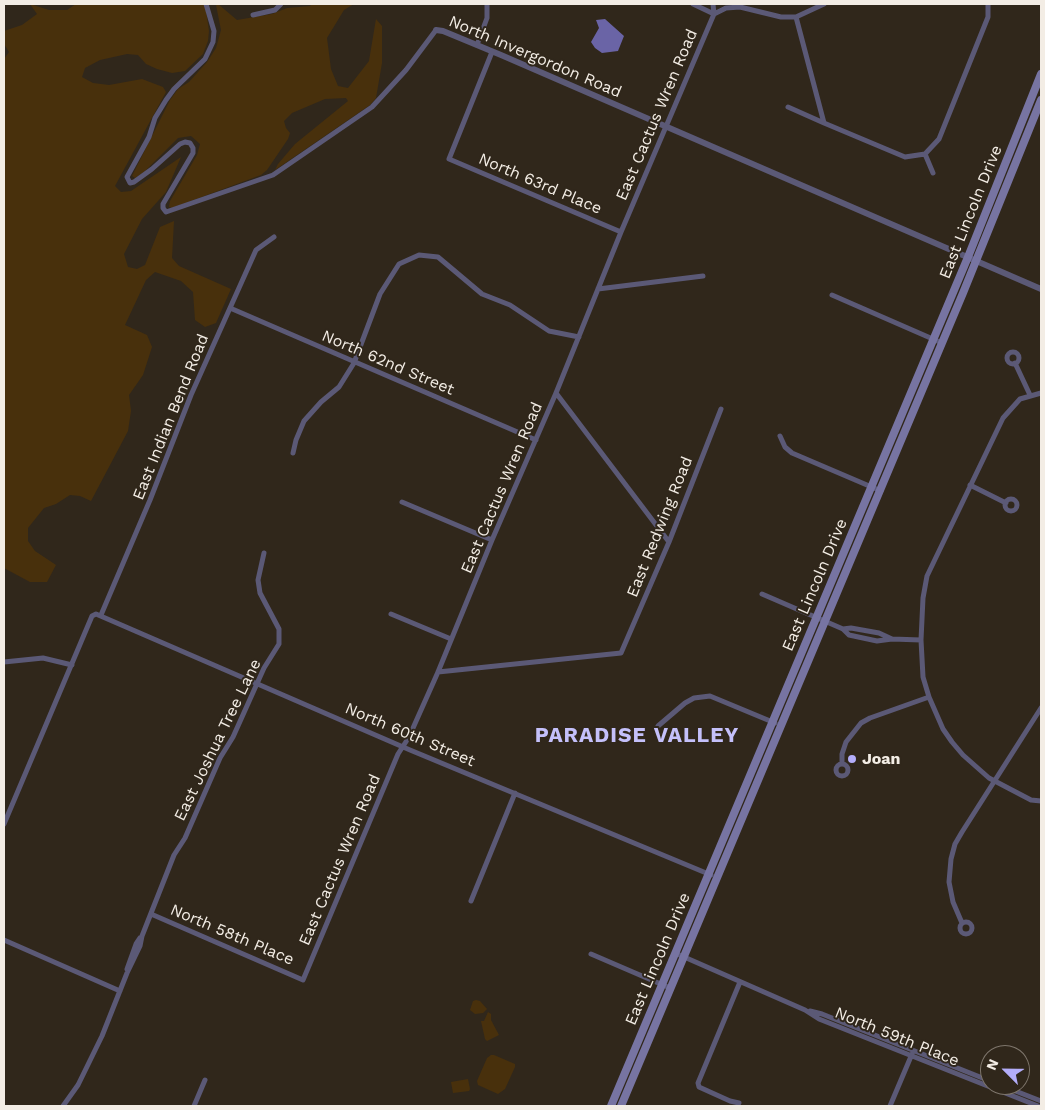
<!DOCTYPE html>
<style>
body{margin:0}
#map{position:relative;width:1045px;height:1110px;overflow:hidden;background:#30271b;font-family:"Work Sans",sans-serif}
canvas{display:block}
.frame{position:absolute;inset:0;border:5px solid #f3ede5;pointer-events:none}
.north{position:absolute;left:980px;top:1045px;width:50px;height:50px;box-sizing:border-box;background:#30271b;border:1px solid #7e766c;border-radius:50%;rotate:293deg;font-size:14px;font-weight:700;line-height:20px;text-align:center;color:#f3ede5}
.north::after{content:'';display:block;margin:auto;width:18px;height:22px;background:#b3adf9;clip-path:polygon(50% 0,100% 100%,50% 72%,0 100%)}
</style>
<div id="map">
<canvas width="1045" height="1110"></canvas>
<div class="frame"></div>
<div class="north">N</div>
</div>
<script>
const g = document.querySelector('canvas').getContext('2d');
g.lineJoin = 'round';
function paint(path, color) { g.fillStyle = color; g.fill(path, 'evenodd'); }
const toPath = rows => new Path2D(rows.map(r => 'M' + r).join(''));
function stroke(path, color, width, dash) { g.strokeStyle = color; g.lineWidth = width; g.lineCap = dash ? 'butt' : 'round'; g.setLineDash(dash || []); g.stroke(path); }
function label(font, color, halo, rows, align = 'center') {
  g.font = font + ' "Work Sans",sans-serif'; g.lineWidth = 4; g.setLineDash([]); g.textBaseline = 'middle'; g.strokeStyle = halo; g.fillStyle = color; for (const [text, x, y, turn = 0] of rows) {
    g.save(); g.translate(x, y); g.rotate((+turn || 0) * Math.PI / 180); g.textAlign = isNaN(turn) ? turn : align; if (halo) g.strokeText(text, 0, 0); g.fillText(text, 0, 0); g.restore();
  }
}
paint(toPath([
 [30,4,49,10,67,10,76,4,205,4,209,31,208,41,203,54,185,71,172,73,157,69,146,64,138,55,127,54,100,60,85,68,82,77,93,83,109,85,142,79,163,87,166,92,115,186,121,192,131,191,181,157,166,192,142,219,124,254,128,267,137,269,145,265,160,227,174,221,172,258,179,266,231,289,216,323,205,327,195,320,193,292,181,281,155,272,146,280,125,325,147,335,152,347,143,375,129,395,131,411,128,431,91,501,80,496,70,495,56,504,44,508,28,528,28,541,35,551,56,565,47,582,30,582,4,568,4,59,9,52,4,44,4,31,22,25,37,14],
 [218,4,237,20,272,14,287,8,310,6,312,4,354,4,344,10,327,38,331,69,338,86,348,88,369,61,376,19,382,26,382,63,376,98,370,105,275,170,278,164,295,144,348,101,346,98,325,99,292,113,284,121,286,128,290,133,288,139,267,170,261,175,172,208,169,207,170,201,197,155,200,144,191,136,178,138,144,172,135,178,132,176,170,100,178,89,189,82,207,62,216,48,221,30,216,5],
 [476,1000,480,1001,487,1009,483,1013,475,1014,470,1010,473,1001],
 [488,1012,491,1014,491,1020,499,1035,487,1041,485,1039,481,1021,484,1021],
 [491,1055,494,1055,515,1064,515,1067,505,1089,498,1094,478,1085,477,1081,487,1058],
 [468,1079,470,1089,469,1091,453,1093,451,1082]
]), '#48300c');
paint(toPath([
 [605,19,624,36,618,51,602,53,595,48,591,42,599,28,596,20]
]), '#6a64a6');
stroke(toPath([
 [206,4,214,31,213,42,205,59,174,89,166,100,155,118,149,137,127,177,130,183,134,182,152,169,180,144,185,142,190,143,193,148,193,153,163,204,163,208,166,212,273,175,372,107,406,70,436,30],
 [693,4,714,14],
 [714,14,726,8,740,7,781,17,796,17,824,4],
 [253,15,275,10,281,4],
 [796,17,824,123,905,157,925,154],
 [477,45,487,18,487,4],
 [492,52,449,159,621,232],
 [788,107,824,123],
 [925,154,939,139,988,17,988,4],
 [925,154,933,173],
 [598,289,703,276],
 [832,295,942,343],
 [230,308,536,440],
 '1007 358a6 6 0 1 1 12 0a6 6 0 1 1-12 0Z',
 [1015,363,1030,395],
 [556,393,669,542],
 [1041,393,1020,399,1003,418,927,576,923,598,921,640,923,677,929,697,943,729,952,742,963,755,989,778,1031,800,1041,801],
 [780,436,785,447,792,453,881,491],
 [293,453,296,440,304,421,321,402,339,387,354,363,380,294,399,264,419,255,438,257,482,294,510,305,549,331,579,337],
 [970,485,1006,503],
 '1005 505a6 6 0 1 1 12 0a6 6 0 1 1-12 0Z',
 [402,502,492,540],
 [762,594,843,629,849,635,877,641,892,639,921,640],
 [391,614,451,639],
 [101,615,150,500,191,395,256,250,274,237],
 [843,629,851,628,879,633,892,639],
 [4,662,43,658,72,665],
 [438,672,621,653,669,542,721,409],
 [658,726,685,703,694,698,710,696,775,723],
 [842,764,842,754,846,742,861,723,870,718,929,697],
 '836 770a6 6 0 1 1 12 0a6 6 0 1 1-12 0Z',
 [4,824,92,616,96,614,410,750,711,875],
 [471,901,515,793],
 [151,914,303,980,398,754,409,737,438,672,492,540,556,393,621,232,714,14,713,4],
 '960 928a6 6 0 1 1 12 0a6 6 0 1 1-12 0Z',
 [962,923,953,902,949,882,951,859,955,844,962,832,1041,708],
 [4,940,120,991],
 [675,953,805,1010,819,1019,1038,1106],
 [591,954,670,988],
 [127,969,136,944,140,938],
 [810,1011,822,1014,990,1081],
 [1000,1085,1041,1101],
 [739,1103,730,1101,699,1087,698,1083,740,982],
 [63,1106,78,1085,102,1036,127,973,140,946,142,936,174,855,185,838,220,758,233,737,264,668,279,644,279,629,260,593,258,580,264,553],
 [194,1106,205,1080],
 [890,1106,912,1054]
]), '#5b5976', 5);
stroke(toPath([
 [436,30,443,31,501,55,1041,289]
]), '#5b5976', 6);
stroke(toPath([
 [611,1106,968,257,1041,74],
 [621,1106,963,293,1041,100]
]), '#7774a2', 8);
for (const [x, y, r, color] of [
 [852,759,5,"#b3adf9"]
]) { const dot = new Path2D(); dot.arc(x, y, r, 0, 2 * Math.PI); g.fillStyle = color; g.fill(dot); stroke(dot, '#30271b', 2); }
label('16px', '#f3ede5', '#30271b', [
 ["North Invergordon Road",535,57,23],
 ["East Cactus Wren Road",657,115,-67],
 ["North 63rd Place",540,184,23],
 ["East Lincoln Drive",971,212,-68],
 ["North 62nd Street",388,363,23],
 ["East Indian Bend Road",171,417,-68],
 ["East Cactus Wren Road",502,488,-67],
 ["East Redwing Road",660,527,-68],
 ["East Lincoln Drive",815,585,-67],
 ["North 60th Street",410,735,23],
 ["East Joshua Tree Lane",218,740,-64],
 ["East Cactus Wren Road",340,860,-67],
 ["North 58th Place",232,935,23],
 ["East Lincoln Drive",658,959,-67],
 ["North 59th Place",897,1037,22]
]);
label('bold 16px', '#f3ede5', '#30271b', [
 ["Joan",862,759]
], 'left');
g.letterSpacing = '1px';
label('bold 21px', '#c4c0fa', '#30271b', [
 ["PARADISE VALLEY",637,736]
]);
g.letterSpacing = '0px';
</script>
